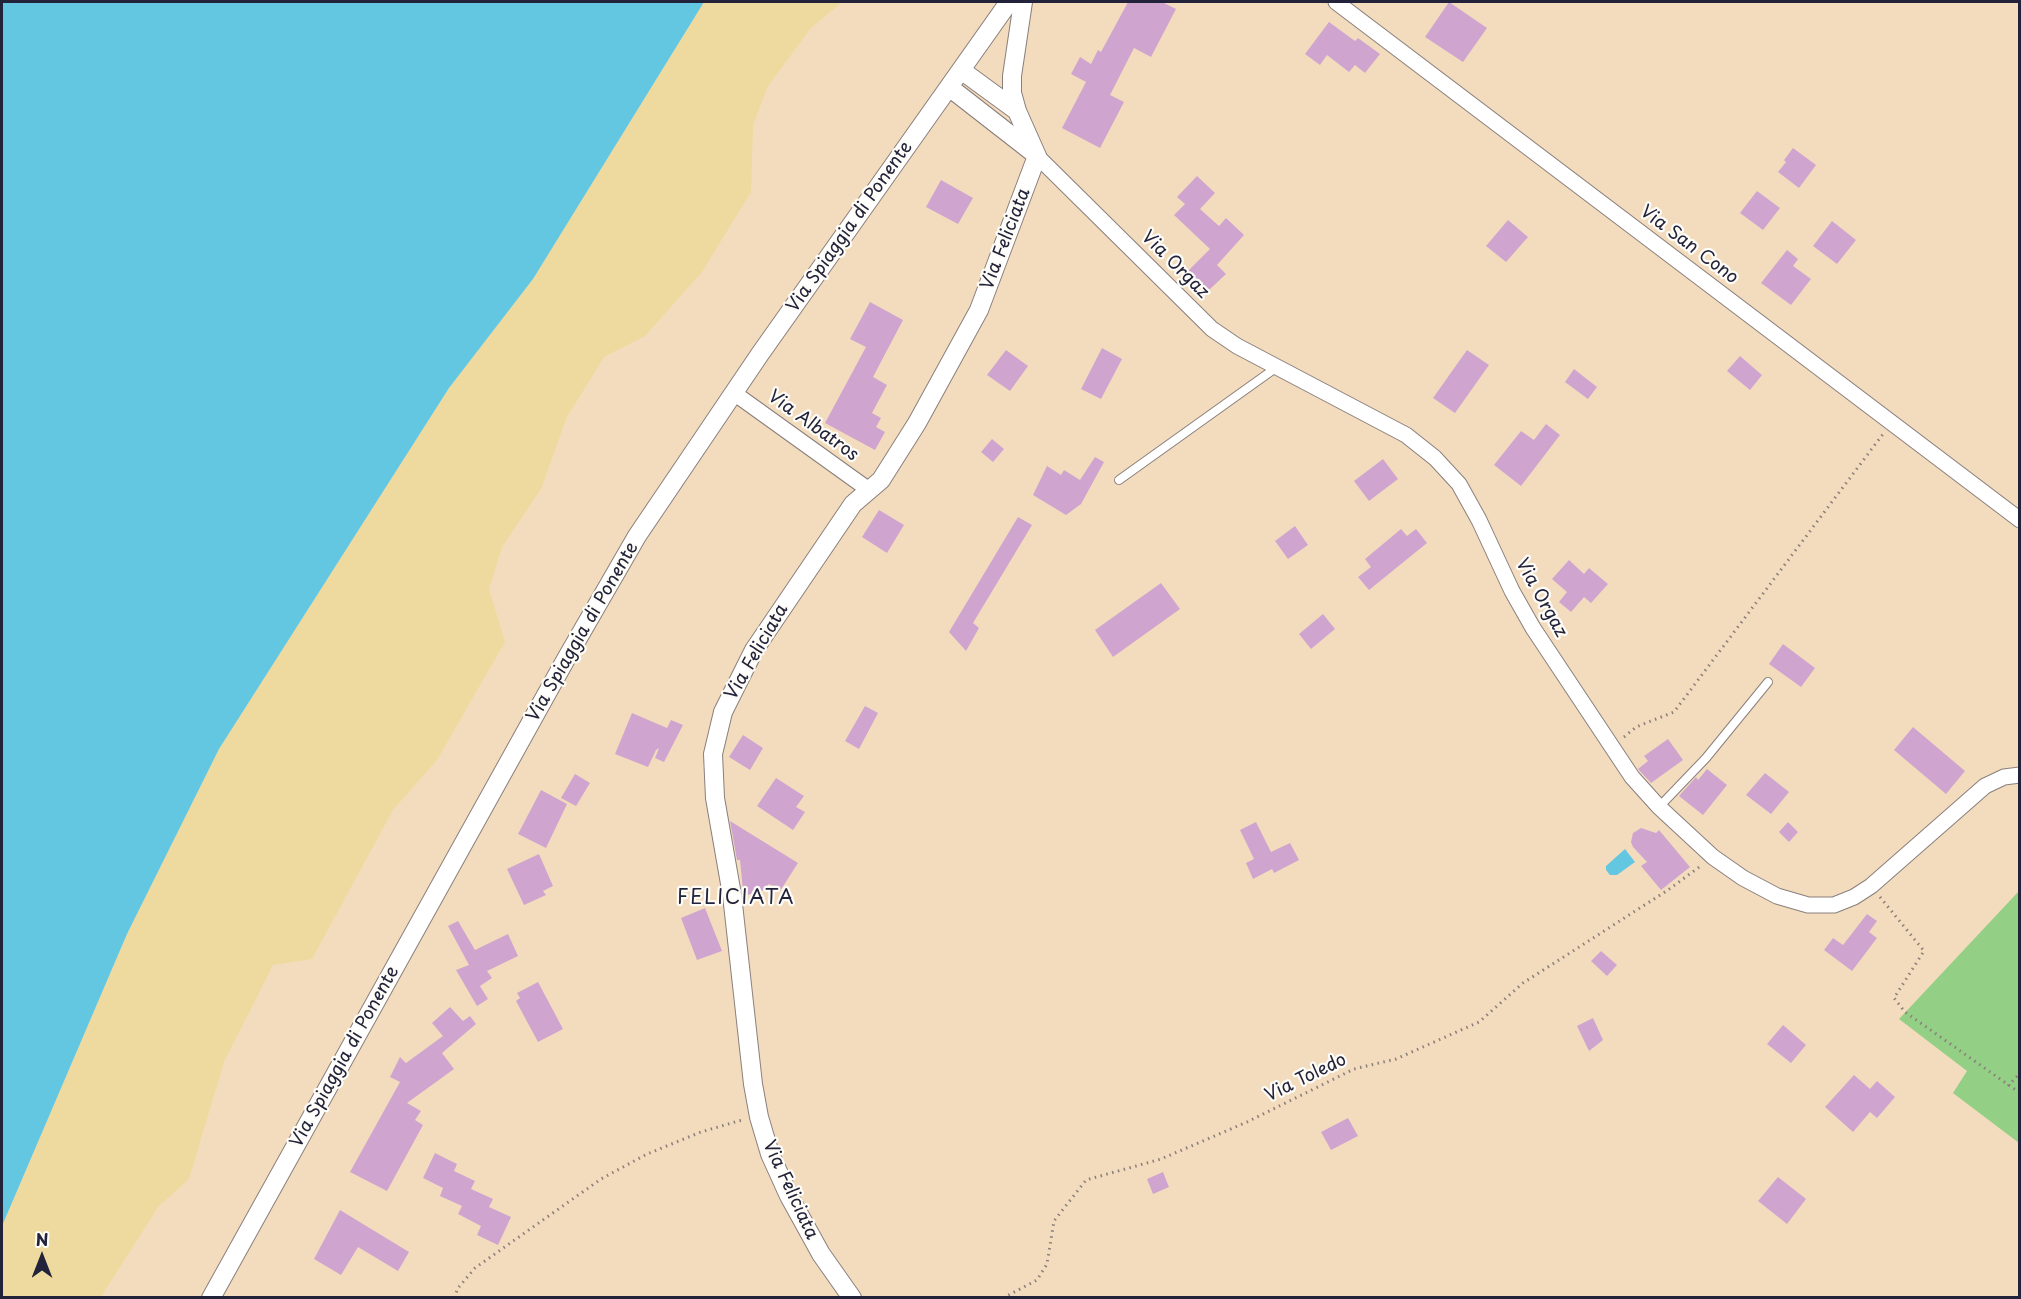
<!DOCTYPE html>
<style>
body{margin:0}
#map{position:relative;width:2021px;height:1299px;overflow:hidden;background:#f3dcbd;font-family:"Playpen Sans",sans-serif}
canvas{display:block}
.frame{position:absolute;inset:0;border:3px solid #22223b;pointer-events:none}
.north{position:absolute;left:12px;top:1227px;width:60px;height:60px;-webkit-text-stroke:4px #fdfcf7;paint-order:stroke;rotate:0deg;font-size:16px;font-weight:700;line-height:24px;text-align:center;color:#22223b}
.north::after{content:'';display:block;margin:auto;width:21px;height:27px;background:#22223b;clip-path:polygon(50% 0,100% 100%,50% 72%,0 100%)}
</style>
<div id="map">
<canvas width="2021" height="1299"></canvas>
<div class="frame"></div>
<div class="north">N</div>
</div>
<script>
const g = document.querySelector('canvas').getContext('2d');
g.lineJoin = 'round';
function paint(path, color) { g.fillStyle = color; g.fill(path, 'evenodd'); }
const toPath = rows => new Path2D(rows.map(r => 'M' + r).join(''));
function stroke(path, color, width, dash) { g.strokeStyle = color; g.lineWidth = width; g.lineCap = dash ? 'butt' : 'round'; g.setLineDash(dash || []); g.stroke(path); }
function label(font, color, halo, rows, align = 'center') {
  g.font = font + ' "Playpen Sans",sans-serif'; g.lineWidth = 4.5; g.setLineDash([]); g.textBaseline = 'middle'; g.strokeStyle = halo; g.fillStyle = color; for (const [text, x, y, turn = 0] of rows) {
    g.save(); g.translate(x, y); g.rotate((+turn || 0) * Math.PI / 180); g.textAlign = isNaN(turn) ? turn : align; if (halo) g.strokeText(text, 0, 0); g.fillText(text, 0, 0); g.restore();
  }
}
paint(toPath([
 [2019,891,2019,1143,1953,1093,1967,1071,1899,1019]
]), '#93cf84');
paint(toPath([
 [704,2,842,2,811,28,768,86,753,125,751,192,702,272,645,336,604,357,567,417,541,489,502,547,489,589,505,642,437,760,393,810,312,959,273,965,224,1062,189,1179,158,1207,101,1297,2,1298,2,1226,127,934,219,749,449,388,533,279]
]), '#eeda9e');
paint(toPath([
 [2,2,704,2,533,279,449,388,219,749,127,934,2,1226],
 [1625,849,1635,862,1617,875,1610,875,1606,870,1606,866]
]), '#64c7e2');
paint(toPath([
 [1128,2,1162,2,1176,9,1151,57,1134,48,1110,95,1124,102,1100,148,1062,128,1086,82,1071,74,1080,57,1091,64,1098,50,1101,52],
 [1449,2,1487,28,1463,62,1425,37],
 [1329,22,1355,41,1358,38,1380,54,1365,73,1355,65,1349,72,1327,55,1320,65,1305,54],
 [1793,148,1816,165,1799,188,1778,172,1786,162,1784,160],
 [1197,176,1215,193,1200,209,1219,226,1226,218,1244,235,1217,265,1226,274,1208,291,1188,271,1210,249,1174,215,1185,204,1177,197],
 [941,180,973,198,958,224,926,207],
 [1757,191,1780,208,1763,230,1740,213],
 [1508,220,1528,237,1506,262,1486,246],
 [1832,221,1856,240,1837,264,1813,246],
 [1787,250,1798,259,1793,266,1811,279,1791,305,1761,283],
 [870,302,903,320,873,377,887,385,872,413,881,418,876,427,885,432,875,450,825,423,866,347,850,339],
 [1102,348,1122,359,1101,399,1081,389],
 [1006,350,1028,366,1010,391,987,375],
 [1467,350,1489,365,1455,413,1433,398],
 [1740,356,1762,375,1750,390,1727,371],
 [1574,369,1597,387,1588,399,1565,382],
 [1546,424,1560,435,1521,486,1494,465,1521,431,1534,440],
 [992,439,1004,449,993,462,981,452],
 [1095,457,1104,462,1081,504,1066,515,1033,495,1047,466,1061,475,1064,470,1080,480],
 [1383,459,1398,479,1369,501,1354,481],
 [879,510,904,525,887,553,862,537],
 [1018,517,1032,525,973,623,979,628,966,651,949,632],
 [1295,526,1308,545,1288,559,1275,541],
 [1401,529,1407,536,1416,529,1427,543,1369,590,1358,577,1371,567,1365,559],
 [1569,560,1584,574,1589,568,1608,584,1591,603,1584,597,1571,612,1559,602,1567,592,1552,579],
 [1161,583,1180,609,1113,657,1095,630],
 [1323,614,1335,629,1311,649,1299,634],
 [1783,644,1815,668,1801,687,1769,664],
 [865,706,878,713,859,749,845,741],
 [632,713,667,728,671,720,683,725,664,762,655,758,659,748,656,750,648,767,615,754],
 [1913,727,1965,771,1946,794,1894,750],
 [743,735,763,748,750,770,729,757],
 [1668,739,1683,760,1651,783,1638,769,1648,761,1644,756],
 [1707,769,1727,785,1703,815,1679,796,1696,777,1698,780],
 [1765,773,1789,792,1771,814,1746,795],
 [575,774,590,783,576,806,561,798],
 [776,778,804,796,796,807,805,812,793,830,757,806],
 [541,790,567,804,546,848,518,834],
 [730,821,798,863,780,891,769,884,761,892,746,895,745,891,743,891,740,860,737,860],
 [1256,822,1271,852,1290,843,1299,860,1274,873,1272,869,1253,879,1246,863,1254,859,1240,830],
 [1788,822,1798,832,1789,842,1779,832],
 [1641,828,1656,833,1659,830,1690,867,1661,890,1641,866,1647,862,1633,847,1631,842,1633,833],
 [539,854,553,886,543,891,546,895,524,905,507,869],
 [705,908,722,951,697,960,681,918],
 [1867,914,1877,921,1869,932,1877,938,1852,971,1824,950,1833,938,1843,945],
 [458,921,475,950,508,934,518,956,487,971,492,978,480,986,488,999,477,1006,456,970,469,965,448,926],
 [1601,951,1617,965,1607,976,1591,961],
 [538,982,563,1029,538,1042,516,1001,520,998,517,993],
 [450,1007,463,1021,470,1016,476,1024,442,1053,454,1069,407,1103,421,1111,415,1120,423,1125,387,1191,350,1172,400,1082,390,1077,400,1057,406,1063,443,1036,432,1023],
 [1593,1018,1603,1040,1589,1051,1577,1026],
 [1783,1025,1806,1045,1791,1063,1767,1044],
 [1854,1075,1870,1089,1877,1081,1895,1097,1877,1118,1870,1112,1853,1132,1825,1107],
 [1348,1118,1358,1136,1331,1150,1321,1132],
 [435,1153,457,1164,454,1171,475,1181,471,1189,493,1199,489,1207,511,1217,498,1245,477,1235,481,1226,458,1214,462,1206,440,1196,443,1188,423,1178],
 [1163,1172,1169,1187,1153,1194,1147,1179],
 [1778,1177,1806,1199,1787,1224,1758,1201],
 [340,1210,409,1252,398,1271,358,1247,341,1275,314,1259]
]), '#cfa5d0');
const service = toPath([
 [1119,480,1277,367],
 [1659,807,1706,758,1768,682]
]);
const minor = toPath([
 [1336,2,2020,520],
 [1037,156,1212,329,1237,346,1406,435,1435,458,1459,484,1479,520,1512,591,1533,628,1632,777,1659,807,1713,857,1743,878,1777,896,1808,905,1834,905,1854,897,1871,886,1985,786,2004,777,2020,775],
 [734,393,869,490]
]);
const tertiary = toPath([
 [1023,2,1012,76,1012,93,1017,111,1037,156],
 [961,70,1017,111],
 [949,87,1035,154],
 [211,1298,566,659,637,536,760,354,1009,2],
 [852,1298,821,1254,789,1196,770,1154,759,1117,753,1084,732,895,715,798,713,754,723,712,754,650,853,504,881,480,917,423,979,310,1037,156]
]);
stroke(service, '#8a7f7c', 10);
stroke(minor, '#8a7f7c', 17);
stroke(tertiary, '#8a7f7c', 20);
stroke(toPath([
 [1624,737,1636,727,1674,712,1883,434],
 [1880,897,1924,951,1894,998,1905,1012,2020,1093],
 [2008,1086,2020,1073],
 [454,1298,458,1288,475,1268,601,1179,647,1154,701,1132,742,1120],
 [1003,1298,1037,1280,1047,1264,1054,1221,1086,1180,1161,1159,1247,1122,1354,1069,1396,1059,1479,1022,1523,983,1668,890,1702,865]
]), '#8a7f7c', 3, [1.5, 4.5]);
stroke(service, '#fff', 8);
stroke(minor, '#fff', 15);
stroke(tertiary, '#fff', 18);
label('18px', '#22223b', '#fdfcf7', [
 ["Via Spiaggia di Ponente",850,227,-55],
 ["Via Feliciata",1006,239,-69],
 ["Via San Cono",1689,245,37],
 ["Via Orgaz",1175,265,45],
 ["Via Albatros",813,426,36],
 ["Via Orgaz",1541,598,61],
 ["Via Spiaggia di Ponente",583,632,-60],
 ["Via Feliciata",757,652,-60],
 ["Via Spiaggia di Ponente",345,1057,-61],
 ["Via Toledo",1306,1078,-26],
 ["Via Feliciata",790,1190,65]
]);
g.letterSpacing = '1.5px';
label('20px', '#22223b', '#fdfcf7', [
 ["FELICIATA",736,898]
]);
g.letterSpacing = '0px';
</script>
